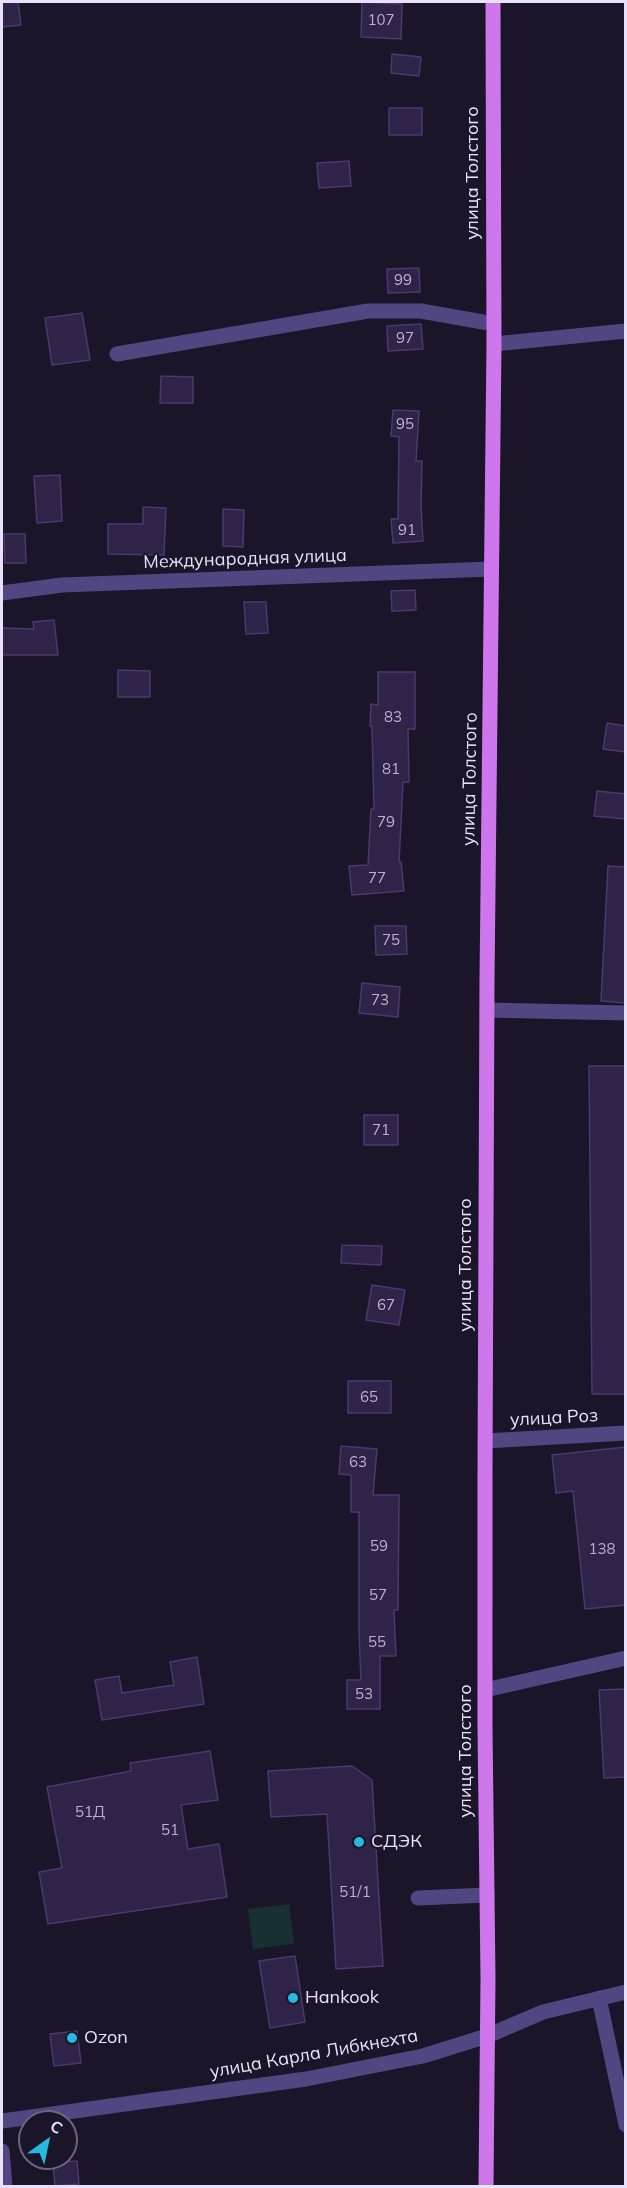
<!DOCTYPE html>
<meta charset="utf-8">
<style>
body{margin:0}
#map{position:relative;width:627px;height:2188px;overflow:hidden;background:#1b1529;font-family:Mulish,sans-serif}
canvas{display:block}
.frame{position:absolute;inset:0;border:3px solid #e7e1fb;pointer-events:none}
.north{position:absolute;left:18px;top:2110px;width:60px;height:60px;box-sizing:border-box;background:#1b1529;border:2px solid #6d677d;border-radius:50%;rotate:33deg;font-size:16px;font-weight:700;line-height:24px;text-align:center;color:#e7e1fb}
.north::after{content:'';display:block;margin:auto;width:21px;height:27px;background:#27b8e0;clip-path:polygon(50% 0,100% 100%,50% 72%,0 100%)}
</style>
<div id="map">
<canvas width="627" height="2188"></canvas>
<div class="frame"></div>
<div class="north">С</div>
</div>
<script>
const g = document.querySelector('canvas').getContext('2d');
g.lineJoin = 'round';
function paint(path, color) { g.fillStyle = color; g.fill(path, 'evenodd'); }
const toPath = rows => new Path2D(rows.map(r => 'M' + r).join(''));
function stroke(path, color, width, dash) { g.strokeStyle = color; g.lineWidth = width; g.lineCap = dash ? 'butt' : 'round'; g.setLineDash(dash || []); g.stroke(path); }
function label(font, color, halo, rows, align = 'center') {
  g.font = font + ' Mulish,sans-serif'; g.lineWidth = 4.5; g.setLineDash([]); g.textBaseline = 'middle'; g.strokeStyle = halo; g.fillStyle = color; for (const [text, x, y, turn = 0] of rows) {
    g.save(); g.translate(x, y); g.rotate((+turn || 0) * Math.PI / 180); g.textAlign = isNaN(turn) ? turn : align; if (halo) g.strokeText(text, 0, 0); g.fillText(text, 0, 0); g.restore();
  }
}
paint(toPath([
 [289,1904,294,1944,253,1949,248,1909]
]), '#193032');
const building = toPath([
 [2,2,18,2,21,25,2,27,2,2],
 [362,2,402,4,401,39,361,37,362,2],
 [392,54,421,57,419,76,391,73,392,54],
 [389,108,422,108,422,135,389,135,389,108],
 [349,161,351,186,319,188,317,163,349,161],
 [419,268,420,292,388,293,387,269,419,268],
 [82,313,90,360,52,365,45,318,82,313],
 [421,324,423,349,388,351,387,326,421,324],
 [161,376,193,377,193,403,160,403,161,376],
 [393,410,419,411,416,461,422,461,421,506,423,541,393,543,391,519,398,519,399,437,391,436,393,410],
 [60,475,62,521,37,523,34,476,60,475],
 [143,507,166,508,164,555,108,554,108,524,143,524,143,507],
 [223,509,244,510,243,547,223,546,223,509],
 [4,534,25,534,26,563,5,563,4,534],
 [415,590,416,610,392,611,391,591,415,590],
 [244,602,266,602,268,633,246,634,244,602],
 [54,620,58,655,2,655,2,628,34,629,33,622,54,620],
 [118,670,150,671,150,697,118,697,118,670],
 [378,672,415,672,415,729,408,729,409,782,403,782,399,862,401,862,404,891,352,895,349,866,368,865,371,809,374,809,372,726,370,726,371,704,378,705,378,672],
 [607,723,626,726,626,752,603,749,607,723],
 [597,791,626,794,626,819,594,816,597,791],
 [608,866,626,867,626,1003,601,1001,608,866],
 [375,926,406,926,407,954,376,955,375,926],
 [362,983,400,987,398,1017,359,1013,362,983],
 [589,1066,626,1066,626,1394,592,1394,589,1066],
 [364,1115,398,1115,398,1145,364,1145,364,1115],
 [342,1245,382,1246,381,1265,341,1263,342,1245],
 [372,1285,405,1290,399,1325,366,1320,372,1285],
 [348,1381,391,1381,391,1413,348,1413,348,1381],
 [341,1446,377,1449,373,1495,399,1495,398,1610,394,1610,396,1656,380,1656,380,1709,347,1709,347,1680,361,1680,359,1633,359,1512,351,1512,351,1475,339,1474,341,1446],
 [626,1447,626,1605,585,1609,573,1491,556,1493,552,1455,626,1447],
 [197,1657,204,1704,102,1720,95,1680,119,1676,122,1693,174,1685,170,1662,197,1657],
 [626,1689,626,1777,604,1778,599,1690,626,1689],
 [210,1751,218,1800,181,1805,188,1849,219,1844,227,1897,48,1924,39,1872,62,1868,47,1787,131,1771,130,1763,210,1751],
 [352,1766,372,1780,383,1966,336,1969,327,1814,271,1817,268,1771,352,1766],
 [295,1956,305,2022,270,2028,259,1961,295,1956],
 [77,2031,81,2063,54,2066,50,2034,77,2031],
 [77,2161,79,2184,55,2186,53,2163,77,2161]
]);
paint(building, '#2f2347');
stroke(building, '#4a3970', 1.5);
stroke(toPath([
 [494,344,626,331],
 [117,354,368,311,421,311,494,324],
 [2,593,62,585,491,569],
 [487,1010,626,1013],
 [485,1441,626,1433],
 [485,1690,626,1658],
 [418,1898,487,1895],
 [599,1998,626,2125],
 [2,2121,306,2079,423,2056,487,2036,543,2012,626,1992],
 [2,2151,5,2186]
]), '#504681', 15);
stroke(toPath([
 [486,2186,488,1978,485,1727,485,1475,487,981,494,344,493,2]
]), '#ce77ec', 15);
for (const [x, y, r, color] of [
 [359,1842,6,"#27b8e0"],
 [293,1998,6,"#27b8e0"],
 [72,2038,6,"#27b8e0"]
]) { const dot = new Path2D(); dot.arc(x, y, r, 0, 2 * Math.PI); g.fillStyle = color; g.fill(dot); stroke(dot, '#1b1529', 2); }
label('15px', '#b9b2ce', null, [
 ["107",381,20],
 ["99",403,280],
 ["97",405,338],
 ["95",405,424],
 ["91",407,530],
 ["83",393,717],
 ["81",391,769],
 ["79",386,822],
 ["77",377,878],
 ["75",391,940],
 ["73",380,1000],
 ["71",381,1130],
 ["67",386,1305],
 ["65",369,1397],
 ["63",358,1462],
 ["59",379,1546],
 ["138",602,1549],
 ["57",378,1595],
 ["55",377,1642],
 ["53",364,1694],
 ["51Д",90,1812],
 ["51",170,1830],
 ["51/1",355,1892]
]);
label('18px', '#e7e1fb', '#1b1529', [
 ["улица Толстого",473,173,-90],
 ["Международная улица",245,559,-2],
 ["улица Толстого",470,779,-89],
 ["улица Толстого",466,1265,-90],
 ["улица Роз",554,1418,-3],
 ["улица Толстого",466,1751,-90],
 ["улица Карла Либкнехта",314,2054,-10]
]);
label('18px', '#e7e1fb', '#1b1529', [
 ["СДЭК",371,1842],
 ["Hankook",305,1998],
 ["Ozon",84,2038]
], 'left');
</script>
